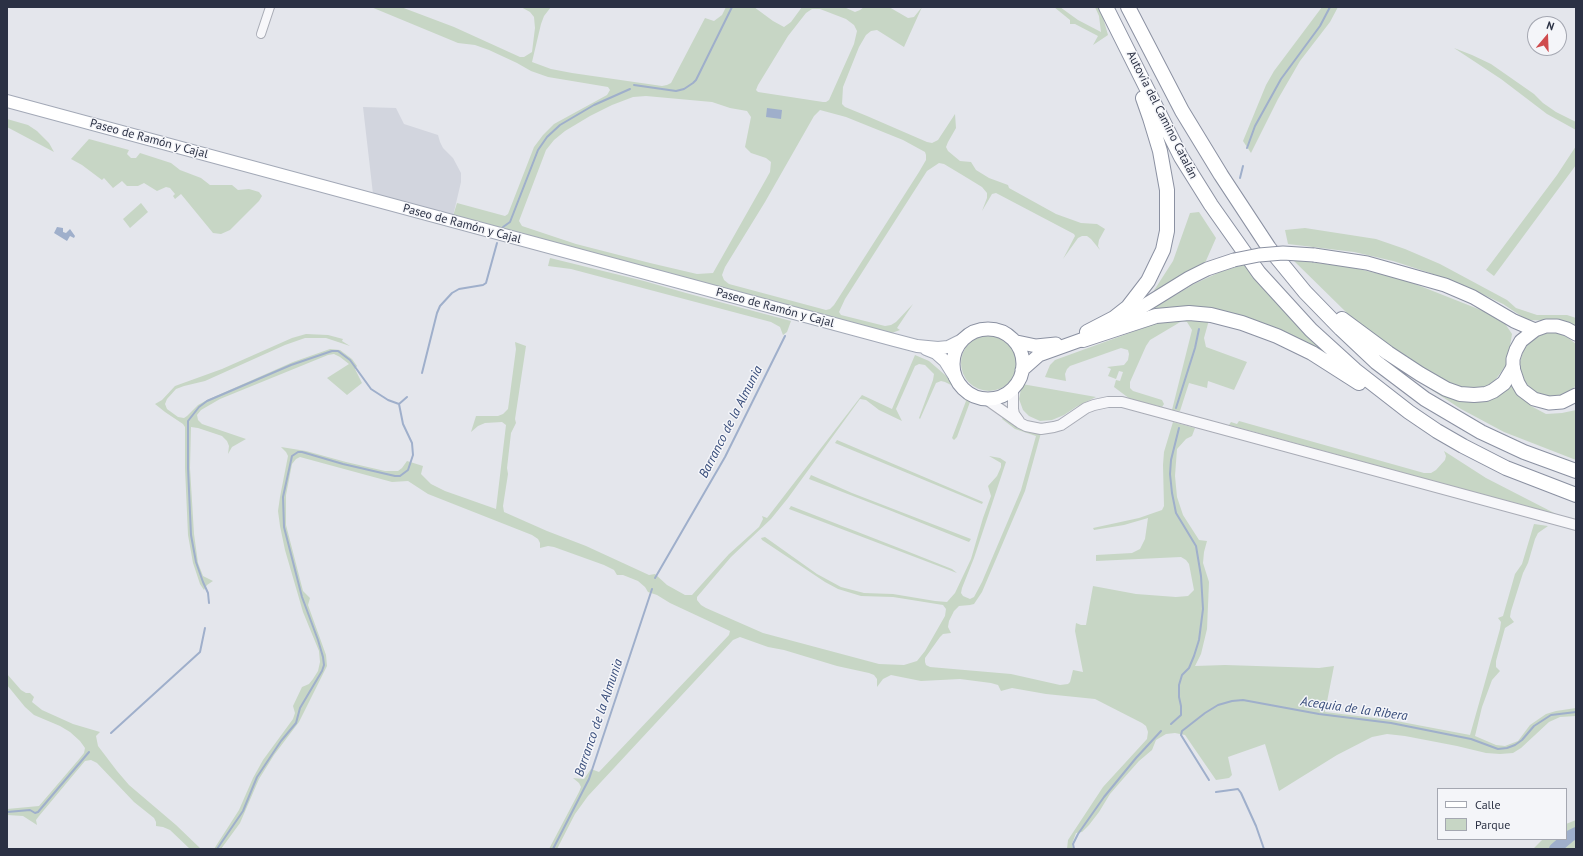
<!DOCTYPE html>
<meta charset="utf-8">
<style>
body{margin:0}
#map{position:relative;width:1583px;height:856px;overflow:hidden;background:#e4e6ec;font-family:"PT Sans",sans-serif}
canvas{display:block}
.frame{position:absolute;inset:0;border:8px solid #2b3144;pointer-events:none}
.legend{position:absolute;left:1437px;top:788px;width:130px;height:52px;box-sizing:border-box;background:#f4f5f9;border:1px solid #a4a7b1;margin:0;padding:5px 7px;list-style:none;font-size:12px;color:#2b3144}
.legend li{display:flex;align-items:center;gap:8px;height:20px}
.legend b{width:20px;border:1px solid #a4a7b1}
.north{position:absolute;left:1527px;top:16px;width:40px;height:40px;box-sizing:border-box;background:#f4f5f9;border:1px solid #a4a7b1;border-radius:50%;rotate:19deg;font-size:11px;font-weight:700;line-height:16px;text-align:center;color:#2b3144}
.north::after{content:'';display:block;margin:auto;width:14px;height:18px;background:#cf4b4e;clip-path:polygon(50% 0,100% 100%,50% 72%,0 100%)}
</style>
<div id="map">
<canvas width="1583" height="856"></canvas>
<div class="frame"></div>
<ul class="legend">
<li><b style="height:5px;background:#fff"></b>Calle</li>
<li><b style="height:11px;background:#c7d6c5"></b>Parque</li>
</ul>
<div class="north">N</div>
</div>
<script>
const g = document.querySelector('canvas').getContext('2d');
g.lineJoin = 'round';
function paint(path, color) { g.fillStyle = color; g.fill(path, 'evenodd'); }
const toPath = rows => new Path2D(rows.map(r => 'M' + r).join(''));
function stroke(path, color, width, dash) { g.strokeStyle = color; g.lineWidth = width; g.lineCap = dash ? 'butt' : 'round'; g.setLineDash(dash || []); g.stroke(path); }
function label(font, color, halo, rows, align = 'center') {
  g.font = font + ' "PT Sans",sans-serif'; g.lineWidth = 3; g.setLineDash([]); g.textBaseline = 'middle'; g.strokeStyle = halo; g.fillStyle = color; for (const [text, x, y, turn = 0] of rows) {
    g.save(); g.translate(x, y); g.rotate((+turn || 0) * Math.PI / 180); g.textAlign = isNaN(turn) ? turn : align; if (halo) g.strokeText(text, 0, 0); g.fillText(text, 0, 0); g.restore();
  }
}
paint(toPath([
 [363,107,396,108,404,124,438,135,440,142,443,148,453,158,461,173,461,182,453,216,373,194]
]), '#d2d5de');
paint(toPath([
 [371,7,401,7,454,27,520,57,524,57,532,52,535,28,534,17,530,12,521,7,551,7,544,16,541,24,532,62,551,69,572,73,662,86,667,85,671,83,705,18,714,21,722,15,726,7,754,7,773,21,784,27,791,22,802,7,844,7,855,12,860,10,864,7,889,7,908,18,914,17,922,7,904,47,877,30,871,31,866,35,859,47,843,87,842,104,845,107,867,116,927,142,932,143,938,140,955,114,956,128,948,142,946,147,948,151,960,161,971,162,976,170,989,178,1008,185,1009,188,1056,214,1081,223,1097,224,1105,229,1099,240,1098,246,1100,250,1091,239,1087,236,1082,236,1078,238,1063,259,1075,236,1074,234,996,193,992,194,982,211,987,198,987,193,982,187,964,176,944,164,939,163,927,171,845,299,839,312,841,315,885,326,891,325,896,322,913,304,897,328,900,330,889,334,453,216,457,203,505,216,508,214,534,147,543,135,554,124,607,95,610,90,608,87,548,77,531,71,517,63,489,50,475,45,458,43],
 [812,9,820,9,846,19,854,25,857,31,854,44,829,100,826,102,823,102,758,92,756,90,758,85,788,36,806,13],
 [646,96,712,102,730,108,747,111,751,117,745,147,751,153,766,158,771,162,770,172,765,181,713,273,697,274,650,263,576,244,522,226,519,221,546,150,554,140,565,131,590,116,612,105,633,97],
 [820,110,846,117,903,140,925,152,926,155,926,160,919,172,834,305,830,309,826,310,729,284,724,280,722,275,725,267,765,202,814,116],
 [1054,7,1060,7,1078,20,1101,32,1099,16,1095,7,1100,7,1108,35,1093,45,1098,36,1075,24,1070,24,1070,20],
 [1322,7,1338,7,1330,22,1300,61,1278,99,1251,153,1243,141,1266,85,1274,71],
 [1454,48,1472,55,1491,64,1534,94,1543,103,1556,112,1576,122,1576,130,1547,114,1501,79],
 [7,119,28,125,37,131,49,143,54,152,7,127],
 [89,139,129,150,127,154,131,158,136,158,140,153,171,163,180,170,201,178,210,185,232,185,238,190,249,189,259,192,262,196,259,201,230,230,221,234,213,233,181,194,175,199,173,196,175,194,170,188,166,187,157,191,144,183,138,186,127,186,122,181,113,188,104,178,102,180,82,165,71,159],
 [1576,146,1576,165,1494,276,1486,270,1557,175],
 [141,203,148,212,130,228,123,219],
 [1199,212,1216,238,1205,263,1153,292,1173,261,1190,213],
 [1305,228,1376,239,1405,249,1440,264,1507,300,1516,308,1537,315,1567,315,1576,318,1576,326,1561,321,1527,320,1503,304,1465,286,1427,272,1393,261,1354,252,1288,244,1285,230],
 [550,258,644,281,686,293,791,321,787,332,783,335,780,327,771,322,571,269,548,266],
 [1293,260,1350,267,1405,280,1496,316,1504,322,1512,334,1507,364,1493,383,1480,389,1460,388,1420,367,1367,329,1347,313],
 [1246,264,1353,374,1221,310,1194,306,1163,309,1144,314,1194,284,1220,272],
 [1179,318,1209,320,1204,338,1206,347,1247,362,1234,390,1208,381,1207,388,1189,383,1180,411,1172,410,1192,330,1187,322,1182,321,1150,340,1146,346,1130,382,1130,388,1133,391,1162,400,1164,404,1162,407,1130,399,1114,387,1116,380,1120,381,1123,372,1119,371,1116,379,1108,376,1111,369,1107,367,1124,365,1128,360,1129,354,1128,350,1121,348,1070,366,1067,369,1065,374,1066,381,1045,377,1050,365,1055,360,1157,323],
 [1547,333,1557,333,1567,337,1576,344,1576,385,1571,391,1561,395,1551,397,1541,395,1532,390,1525,382,1521,372,1520,362,1523,352,1528,343,1537,337],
 [306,334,328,335,343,339,342,341,350,346,326,338,305,338,285,345,205,381,184,386,176,389,167,399,165,404,167,409,178,417,184,418,187,416,198,405,207,400,293,362,330,349,340,350,352,359,357,366,355,369,362,383,347,395,327,378,349,364,340,357,334,354,328,355,220,399,201,410,197,415,198,420,202,424,246,439,232,447,228,454,229,446,227,441,222,436,198,428,191,427,190,468,194,534,198,563,203,576,213,581,207,585,204,590,200,584,193,563,188,535,185,468,185,427,183,424,165,412,155,404,162,400,175,386,222,369,292,338],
 '961 363a28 28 0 1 1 56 0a28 28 0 1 1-56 0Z',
 [515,342,526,346,515,419,516,423,511,433,507,468,508,474,503,506,504,512,547,531,586,546,649,575,655,574,667,585,685,595,692,595,729,554,759,527,763,519,762,516,767,518,862,395,892,409,915,355,929,361,967,394,975,400,970,402,957,437,954,440,952,438,966,401,951,385,945,382,941,381,936,383,920,419,919,418,933,380,934,374,925,365,919,364,915,366,896,409,902,421,879,410,866,400,860,399,788,498,771,519,731,557,697,597,697,600,701,605,706,608,763,633,879,664,904,665,917,661,925,651,945,616,946,609,943,605,893,597,861,596,838,589,825,582,762,540,761,538,765,537,817,574,841,587,864,593,893,594,935,601,947,602,955,593,971,559,983,518,991,496,988,486,997,476,1001,467,1001,463,989,456,1000,458,1006,462,974,558,962,588,961,593,963,596,970,599,974,597,982,582,1021,490,1036,436,1015,429,1002,419,1004,416,1041,433,1025,491,982,592,974,604,970,605,959,606,954,611,949,621,948,627,951,633,943,634,940,637,925,658,925,662,926,665,930,667,1011,674,1060,685,1068,684,1070,682,1073,670,1083,672,1075,631,1076,623,1081,625,1086,625,1093,586,1136,594,1176,597,1188,596,1194,590,1189,564,1186,560,1181,557,1096,561,1096,555,1132,553,1140,549,1145,539,1148,518,1124,525,1094,530,1093,528,1139,518,1162,510,1164,506,1163,465,1164,452,1173,422,1195,428,1192,436,1186,439,1177,449,1175,476,1177,497,1183,515,1199,540,1207,541,1204,552,1203,563,1209,582,1207,629,1201,654,1195,666,1225,665,1319,668,1334,666,1325,712,1391,720,1470,735,1500,629,1501,622,1498,618,1503,616,1515,574,1522,564,1534,524,1548,526,1538,533,1535,539,1528,563,1523,573,1511,611,1510,617,1514,622,1505,628,1496,661,1496,667,1500,671,1492,680,1482,707,1475,736,1496,745,1505,746,1518,741,1530,725,1546,714,1556,711,1576,708,1576,716,1560,717,1549,722,1521,748,1513,753,1500,754,1486,753,1457,746,1405,736,1387,734,1372,737,1337,755,1279,791,1265,744,1228,757,1232,775,1229,778,1216,780,1185,735,1175,733,1166,734,1156,740,1152,750,1139,761,1123,779,1110,794,1099,812,1089,825,1082,832,1076,833,1072,844,1073,849,1067,849,1068,840,1103,787,1147,739,1148,732,1146,726,1142,723,1095,699,1046,694,1012,688,1001,691,998,685,991,683,960,679,921,681,891,675,883,679,877,687,877,679,874,675,869,673,837,666,784,650,768,647,740,637,733,640,588,796,575,814,557,849,549,849,579,792,581,787,579,783,573,778,584,779,591,769,599,772,729,635,730,631,670,603,657,595,648,592,645,587,638,581,623,575,617,575,614,570,604,565,554,547,548,546,540,548,540,543,538,539,532,535,428,494,408,481,392,482,300,457,296,459,292,464,286,495,286,525,303,591,310,598,308,605,326,655,327,666,299,722,274,755,259,779,240,823,221,849,214,849,239,810,253,778,263,760,293,719,295,713,293,706,302,687,309,684,313,679,318,671,320,662,319,651,303,612,285,550,280,526,278,511,280,497,288,456,286,452,281,447,306,451,346,462,385,471,398,471,402,468,407,461,423,466,421,474,431,484,445,491,496,509,506,425,502,422,485,423,478,426,471,432,476,416,498,416,503,414,508,409,516,349],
 [1392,362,1447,396,1464,402,1482,402,1495,397,1512,384,1531,406,1546,414,1562,413,1576,410,1576,460,1504,432,1461,409,1424,385],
 [1022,384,1096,397,1076,407,1064,415,1052,420,1040,421,1029,416,1023,410,1019,399],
 [1239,421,1424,473,1431,473,1436,470,1445,460,1446,456,1444,451,1486,478,1558,515,1229,425,1231,422,1237,424],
 [837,440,983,502,982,504,835,443],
 [811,475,852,493,971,539,969,542,889,510,809,479],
 [791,506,904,550,952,569,957,573,789,509],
 [7,674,21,690,26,693,30,693,34,697,32,702,42,710,73,724,100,732,96,736,98,746,117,771,129,785,176,825,201,849,190,849,170,830,163,827,156,826,156,822,154,818,134,802,97,763,91,760,85,761,39,816,36,820,37,825,23,816,7,815,7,809,39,806,80,758,84,753,85,748,80,741,70,732,60,726,34,715,25,707,7,685],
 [1576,820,1576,849,1533,849,1543,839,1566,839,1566,824]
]), '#c7d6c5');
paint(toPath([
 [767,108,782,110,781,119,766,117],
 [57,227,63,228,63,232,66,233,70,229,75,236,74,238,70,236,67,241,54,233]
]), '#9fafcb');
stroke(toPath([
 [634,85,676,91,684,89,693,83,696,80,732,7],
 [1247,148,1255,126,1281,79,1320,26,1330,7],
 [1240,178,1243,166],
 [503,227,510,222,538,150,547,137,560,125,594,105,630,89],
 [422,373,437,313,440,306,452,293,459,289,483,285,486,283,497,243],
 [399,404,407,397],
 [1176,408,1195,348,1199,329],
 [655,578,725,457,785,336],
 [209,603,208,593,203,582,196,562,191,535,188,468,188,421,199,407,207,401,291,365,332,351,338,351,350,360,371,389,388,400,399,404],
 [1171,724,1181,715,1181,706,1179,697,1179,685,1182,675,1189,668,1194,656,1199,640,1203,609,1201,576,1196,546,1176,513,1172,493,1170,474,1171,460,1179,428],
 [111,733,200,652,205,628],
 [1209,780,1181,735,1182,731,1205,713,1218,705,1232,701,1243,700,1319,714,1391,723,1471,739,1498,749,1507,748,1515,745,1522,740,1534,726,1551,715,1576,712],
 [1216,792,1238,789,1241,793,1256,826,1264,849],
 [7,812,30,810,35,813,38,812,89,752],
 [217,849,243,811,257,777,281,741,296,723,300,708,322,671,324,665,323,657,318,640,302,597,284,527,283,497,292,456,298,452,302,452,343,464,395,476,400,476,408,470,413,455,412,443,403,424,399,404],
 [553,849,589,779,652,589],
 [1074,849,1073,844,1078,834,1104,797,1136,758,1161,731]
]), '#9fafcb', 2);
stroke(toPath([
 [1555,849,1570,836,1576,833]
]), '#9fafcb', 12);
const minor = toPath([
 [261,34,270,7]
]);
const tertiary = toPath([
 [1013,387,1013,409,1014,414,1019,421],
 [986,399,1020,423,1026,426,1041,429,1054,427,1061,425,1086,408,1094,405,1108,402,1122,402,1576,525]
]);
const primary = toPath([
 [7,101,894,340,917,346,938,348,948,347,962,340],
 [926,349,936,353,945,361,955,377]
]);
const trunk = toPath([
 [1314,255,1367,263,1445,285,1473,297,1514,321,1535,330],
 [1113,325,1189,278,1207,269,1234,260],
 '953 364a35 35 0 1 1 70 0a35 35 0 1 1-70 0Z',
 [1576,334,1567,329,1557,326,1546,326,1535,330,1521,341,1516,350,1513,359,1513,368,1518,383,1522,390,1534,399,1549,403,1562,402,1576,395],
 [1017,342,1036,346,1056,344],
 [1022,370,1039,355,1092,336]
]);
const motorway = toPath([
 [1106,7,1181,157,1211,205,1259,273,1311,330,1355,370,1409,412,1437,431,1463,446,1506,468,1576,495],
 [1128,7,1182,111,1221,175,1269,248,1305,292,1341,329,1376,362,1425,399,1481,432,1524,452,1576,471],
 [1342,319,1388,353,1420,374,1446,389,1460,394,1474,395,1486,394,1493,391,1504,383,1513,368],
 [1087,332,1114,318,1128,307,1148,281,1163,250,1167,231,1167,190,1160,151,1150,118,1143,98],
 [1083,340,1156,316,1189,313,1211,315,1242,323,1277,336,1312,353,1359,383]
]);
stroke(minor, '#a9acb6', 10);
stroke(tertiary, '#a9acb6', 12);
stroke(primary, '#a3a9b7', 14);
stroke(trunk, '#8b91a2', 15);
stroke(motorway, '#8b91a2', 16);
stroke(minor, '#f7f7fa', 8);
stroke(tertiary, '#f7f7fa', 10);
stroke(primary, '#fff', 12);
stroke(trunk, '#fff', 13);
stroke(motorway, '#fff', 14);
const trunkBridge = toPath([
 [1234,260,1259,255,1283,253,1314,255]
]);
stroke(trunkBridge, '#8b91a2', 15, []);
stroke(trunkBridge, '#fff', 13);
label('12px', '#2b3144', '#f4f5f9', [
 ["Autovía del Camino Catalán",1162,115,63],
 ["Paseo de Ramón y Cajal",149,139,15],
 ["Paseo de Ramón y Cajal",462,224,15],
 ["Paseo de Ramón y Cajal",775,308,15]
]);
label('italic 13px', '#354a79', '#f4f5f9', [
 ["Barranco de la Almunia",731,422,-63],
 ["Acequia de la Ribera",1354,709,8],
 ["Barranco de la Almunia",599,718,-71]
]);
</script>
